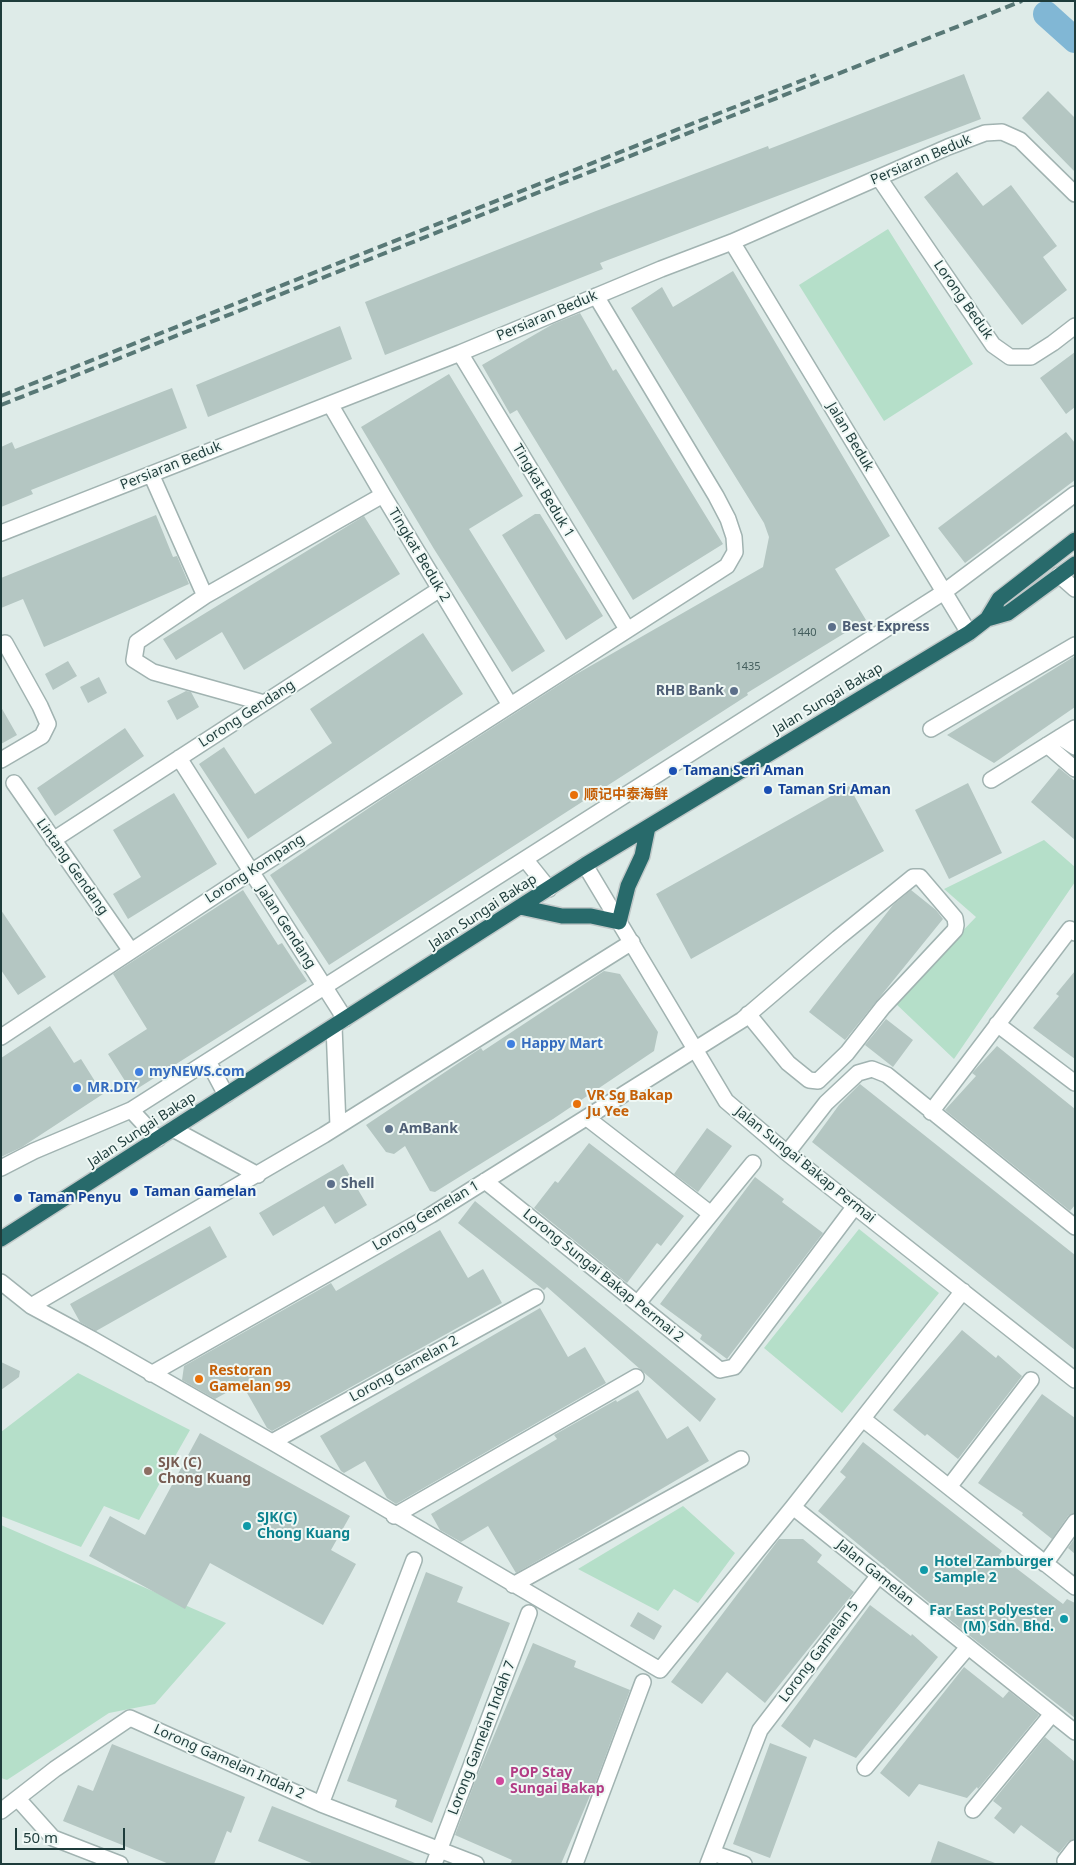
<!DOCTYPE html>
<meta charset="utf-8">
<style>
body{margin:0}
#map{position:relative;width:1076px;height:1865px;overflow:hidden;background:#deebe8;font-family:"Noto Sans",sans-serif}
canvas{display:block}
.frame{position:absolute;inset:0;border:2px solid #1e3c3b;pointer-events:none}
.scale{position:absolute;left:15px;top:1828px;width:110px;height:22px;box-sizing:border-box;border:2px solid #1e3c3b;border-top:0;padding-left:6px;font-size:15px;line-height:18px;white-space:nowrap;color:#1e3c3b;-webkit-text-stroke:4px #eff8f5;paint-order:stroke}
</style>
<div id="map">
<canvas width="1076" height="1865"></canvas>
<div class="frame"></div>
<div class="scale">50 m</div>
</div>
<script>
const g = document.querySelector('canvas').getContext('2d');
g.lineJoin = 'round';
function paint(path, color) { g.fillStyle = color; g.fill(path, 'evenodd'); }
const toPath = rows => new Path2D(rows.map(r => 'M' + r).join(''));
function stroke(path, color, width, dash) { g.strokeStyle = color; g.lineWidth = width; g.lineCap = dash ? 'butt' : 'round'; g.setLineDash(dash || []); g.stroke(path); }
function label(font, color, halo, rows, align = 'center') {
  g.font = font + ' "Noto Sans","Noto Sans SC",sans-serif'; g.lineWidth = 4; g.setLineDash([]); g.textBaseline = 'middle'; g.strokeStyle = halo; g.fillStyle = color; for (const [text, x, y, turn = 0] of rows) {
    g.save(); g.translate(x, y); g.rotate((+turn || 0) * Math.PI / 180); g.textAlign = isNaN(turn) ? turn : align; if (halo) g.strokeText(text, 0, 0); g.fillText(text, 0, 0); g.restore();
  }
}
paint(toPath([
 [888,229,973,364,884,421,799,285],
 [1044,840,1075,867,1075,882,954,1059,894,1002,976,917,944,889],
 [859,1229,939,1293,842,1413,764,1348],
 [78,1373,190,1430,139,1520,104,1506,81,1547,1,1516,1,1432],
 [683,1506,735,1553,698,1603,674,1589,658,1611,578,1569],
 [1,1525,226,1623,155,1704,109,1713,7,1780,1,1778]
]), '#b5dfc9');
stroke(toPath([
 [1046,14,1075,40]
]), '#81b7d5', 26);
paint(toPath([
 [964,74,981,119,600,263,603,269,385,355,365,302,596,211,768,146,769,149],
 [1048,91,1075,118,1075,172,1022,118],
 [957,172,983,206,1011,185,1057,246,1043,257,1067,290,1022,325,924,197],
 [733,271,890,536,835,569,866,620,747,693,748,695,329,965,270,875,388,795,573,676,763,567,769,537,764,523,631,308,662,287,673,307],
 [580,313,613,371,616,369,723,544,633,600,517,410,510,414,482,365,553,324],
 [340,326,352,359,208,417,196,385],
 [1075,352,1075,407,1066,414,1040,378],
 [449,374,523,496,469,529,545,651,512,672,434,549,361,427],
 [172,388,187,428,31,490,33,494,1,507,1,447,12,442,15,449],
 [1066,432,1075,443,1075,480,965,563,938,528],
 [535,514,540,514,603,616,566,640,502,535],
 [156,515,173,557,177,556,189,584,44,647,23,599,1,608,1,578],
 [364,516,400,574,244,670,222,632,176,660,163,639],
 [423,633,463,694,248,839,199,764,224,747,255,794,332,743,310,709],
 [1075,656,1075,707,994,763,947,735],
 [68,661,77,676,53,690,45,674],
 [99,677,107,693,88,703,80,687],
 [186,691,191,692,199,707,177,720,167,701],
 [1,707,17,735,1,744],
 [125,728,144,756,55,816,37,788],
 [1059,768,1075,781,1075,840,1031,802],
 [968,783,1002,853,949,879,915,810],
 [849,786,884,851,691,959,656,894],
 [174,793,217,864,128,919,113,894,141,877,113,830],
 [243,890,278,945,282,943,307,981,132,1092,108,1054,147,1029,113,974],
 [911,890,936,910,943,919,845,1040,809,1012,893,905],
 [1,910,46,977,18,995,1,970],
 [604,971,620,974,658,1032,654,1051,553,1119,435,1192,430,1191,405,1146,394,1154,386,1152,366,1125,478,1050,481,1048,483,1051],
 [1075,971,1075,1059,1033,1028,1059,996,1056,994],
 [886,1019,913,1040,893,1067,865,1045],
 [50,1026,74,1063,81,1059,103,1094,22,1147,1,1157,1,1058],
 [997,1046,1075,1109,1075,1205,1070,1211,945,1110,976,1076,972,1073],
 [860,1084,1075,1255,1075,1350,812,1142,839,1105],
 [707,1128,732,1146,698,1192,674,1174],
 [589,1143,684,1216,661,1246,657,1243,627,1283,534,1208,555,1181,558,1183],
 [343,1164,367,1205,335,1224,324,1206,273,1236,259,1213],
 [755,1177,784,1199,782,1202,823,1233,727,1359,700,1339,702,1335,660,1304],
 [475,1201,716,1399,700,1422,547,1287,544,1290,458,1223],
 [210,1226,227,1257,96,1331,80,1322,70,1304],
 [440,1230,468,1278,483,1269,502,1303,272,1431,267,1428,242,1384,215,1399,182,1380,184,1366,331,1283,336,1291],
 [540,1308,568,1357,585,1347,606,1383,396,1504,387,1498,365,1461,344,1473,341,1471,320,1436],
 [962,1330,996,1358,998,1355,1022,1376,958,1459,927,1434,925,1436,893,1410],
 [1,1362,20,1371,19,1377,1,1390],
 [638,1390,667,1439,688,1426,709,1461,583,1535,516,1573,488,1526,461,1542,440,1530,431,1514,557,1439,554,1435,616,1400,617,1402],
 [1042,1394,1075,1418,1075,1513,1068,1516,1052,1539,1022,1515,1023,1513,978,1483],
 [200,1433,350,1516,331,1550,356,1564,323,1625,210,1563,185,1609,89,1556,110,1516,145,1535],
 [863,1442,1002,1551,999,1555,1063,1604,1067,1599,1075,1603,1075,1718,961,1629,818,1511,846,1477,840,1472],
 [1075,1538,1075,1554,1068,1548],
 [779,1539,803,1539,822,1555,817,1562,854,1592,765,1703,727,1672,702,1704,671,1682],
 [426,1572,463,1587,457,1602,510,1623,432,1823,395,1807,397,1800,347,1781],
 [870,1605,911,1636,912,1634,938,1657,856,1758,814,1739,810,1748,781,1726],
 [638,1612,662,1626,654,1640,630,1626],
 [533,1643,576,1661,574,1667,630,1690,597,1779,561,1864,510,1864,512,1860,455,1835,477,1776],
 [964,1667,1003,1698,1009,1691,1039,1715,978,1789,977,1787,967,1798,919,1784,909,1797,880,1773],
 [1045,1737,1075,1762,1075,1839,1068,1842,1059,1853,1021,1825,1014,1834,994,1818,1002,1808,993,1801],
 [770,1743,807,1757,770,1858,733,1844],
 [112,1744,245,1797,231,1833,227,1831,214,1864,169,1864,63,1821,78,1785,93,1791],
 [272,1806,415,1863,415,1864,314,1864,258,1841],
 [938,1841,995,1863,994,1864,930,1864]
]), '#b4c6c2');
const street = toPath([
 [879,178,993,345,1010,357,1031,357,1053,343,1075,326],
 [732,242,969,633],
 [460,353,627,629],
 [330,404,383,495,510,705],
 [151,474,205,596],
 [1,533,460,353,661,269,732,242,948,147,985,133,1002,132,1020,140,1075,194],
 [1059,575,1075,589],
 [264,703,153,672,134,660,137,642,205,596,383,495],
 [931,729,1075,645],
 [1060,737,1075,747],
 [1047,745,1075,769],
 [179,758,345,1019],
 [1,760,42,736,48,724,40,706,5,643],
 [991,780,1075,728],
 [14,783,131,951],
 [53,840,440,589],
 [525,859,549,889],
 [585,865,726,1101,787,1153,1075,1380],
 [997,1024,1075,1083],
 [334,1026,338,1126],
 [1,1037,251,872,727,566,735,552,734,537,728,519,716,496,596,296],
 [208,1061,226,1095],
 [131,1110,158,1139],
 [931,1112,1070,929,1075,933],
 [587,1118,711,1214],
 [173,1129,258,1175],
 [787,1153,826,1103,858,1073,872,1069,887,1075,1075,1227],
 [1,1168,34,1151,131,1110,944,592,1075,494],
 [485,1181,720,1370,734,1367,855,1206],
 [1,1282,31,1306,92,1339,272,1442,660,1670,793,1507,963,1291],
 [638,1303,753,1163],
 [31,1306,324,1135,632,942],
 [151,1374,431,1215,742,1020,838,938,913,877,920,877,955,918,956,925,955,930,883,1007,847,1053,818,1081,809,1080,788,1063,748,1014],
 [863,1419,1075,1587],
 [272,1442,536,1297],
 [949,1487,1031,1380],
 [793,1507,1075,1732],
 [394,1516,636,1377],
 [1045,1564,1075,1522],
 [513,1585,741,1459],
 [865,1768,968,1647],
 [18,1799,53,1838,120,1864],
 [321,1804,414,1560],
 [973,1810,1052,1714],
 [1,1811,55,1769,130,1718,321,1804,476,1864],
 [713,1853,744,1864],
 [1065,1861,1075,1848],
 [434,1864,529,1613],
 [575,1864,643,1682],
 [708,1864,760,1730,879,1575]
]);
const highway = toPath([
 [987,619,1008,613,1075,564],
 [520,907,562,916,591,916,619,922,628,886,642,856,648,827],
 [1,1239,585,865,969,633,987,619,999,599,1075,540]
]);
stroke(street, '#a1b3b1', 18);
stroke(highway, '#c0c8c8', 18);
stroke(street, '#fff', 15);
stroke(highway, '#286a6b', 15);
stroke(toPath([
 [1,396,816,75],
 [1,405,1022,1]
]), '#587876', 4, [10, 5]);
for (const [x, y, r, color] of [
 [832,627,5,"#5c6f8a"],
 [734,691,5,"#5c6f8a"],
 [673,771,5,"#1a4fb4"],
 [768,790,5,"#1a4fb4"],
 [574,795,5,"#e8710a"],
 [511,1044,5,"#3f7fe0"],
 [139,1072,5,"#3f7fe0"],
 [77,1088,5,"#3f7fe0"],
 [577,1104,5,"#e8710a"],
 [389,1129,5,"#5c6f8a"],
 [331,1184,5,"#5c6f8a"],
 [134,1192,5,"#1a4fb4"],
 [18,1198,5,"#1a4fb4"],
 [199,1379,5,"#e8710a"],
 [148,1471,5,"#8d6e63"],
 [247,1526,5,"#0f9aa8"],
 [924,1570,5,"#0f9aa8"],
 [1064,1619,5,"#0f9aa8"],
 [500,1781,5,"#d1479c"]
]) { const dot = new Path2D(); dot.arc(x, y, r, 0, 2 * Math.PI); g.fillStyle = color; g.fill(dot); stroke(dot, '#eff8f5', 2); }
label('11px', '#445e5d', null, [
 ["1440",804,633],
 ["1435",748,667]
]);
label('14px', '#1e3c3b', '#eff8f5', [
 ["Persiaran Beduk",921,160,-23],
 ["Lorong Beduk",963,300,55],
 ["Persiaran Beduk",547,316,-23],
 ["Jalan Beduk",850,437,59],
 ["Persiaran Beduk",171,466,-22],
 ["Tingkat Beduk 1",543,491,59],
 ["Tingkat Beduk 2",419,555,59],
 ["Jalan Sungai Bakap",828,699,-31],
 ["Lorong Gendang",247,714,-33],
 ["Lintang Gendang",72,867,55],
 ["Lorong Kompang",255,869,-33],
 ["Jalan Sungai Bakap",483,912,-33],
 ["Jalan Gendang",286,927,57],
 ["Jalan Sungai Bakap",142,1130,-33],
 ["Jalan Sungai Bakap Permai",805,1165,39],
 ["Lorong Gemelan 1",426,1216,-31],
 ["Lorong Sungai Bakap Permai 2",603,1276,39],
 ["Lorong Gamelan 2",404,1369,-29],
 ["Jalan Gamelan",875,1573,39],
 ["Lorong Gamelan 5",819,1652,-53],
 ["Lorong Gamelan Indah 7",482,1738,-69],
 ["Lorong Gamelan Indah 2",229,1762,24]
]);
label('bold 14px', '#4e5e75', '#eff8f5', [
 ["Best Express",842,627],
 ["RHB Bank",724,691,"right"],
 ["AmBank",399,1129],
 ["Shell",341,1184]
], 'left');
label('bold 14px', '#164399', '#eff8f5', [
 ["Taman Seri Aman",683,771],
 ["Taman Sri Aman",778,790],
 ["Taman Gamelan",144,1192],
 ["Taman Penyu",28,1198]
], 'left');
label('bold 14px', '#c56008', '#eff8f5', [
 ["顺记中泰海鲜",584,795],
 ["VR Sg Bakap",587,1096],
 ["Ju Yee",587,1112],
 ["Restoran",209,1371],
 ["Gamelan 99",209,1387]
], 'left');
label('bold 14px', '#366cbe', '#eff8f5', [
 ["Happy Mart",521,1044],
 ["myNEWS.com",149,1072],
 ["MR.DIY",87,1088]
], 'left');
label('bold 14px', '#785e54', '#eff8f5', [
 ["SJK (C)",158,1463],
 ["Chong Kuang",158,1479]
], 'left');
label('bold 14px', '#0d838f', '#eff8f5', [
 ["SJK(C)",257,1518],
 ["Chong Kuang",257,1534],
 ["Hotel Zamburger",934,1562],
 ["Sample 2",934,1578],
 ["Far East Polyester",1054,1611,"right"],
 ["(M) Sdn. Bhd.",1054,1627,"right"]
], 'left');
label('bold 14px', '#b23c85', '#eff8f5', [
 ["POP Stay",510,1773],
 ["Sungai Bakap",510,1789]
], 'left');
</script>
